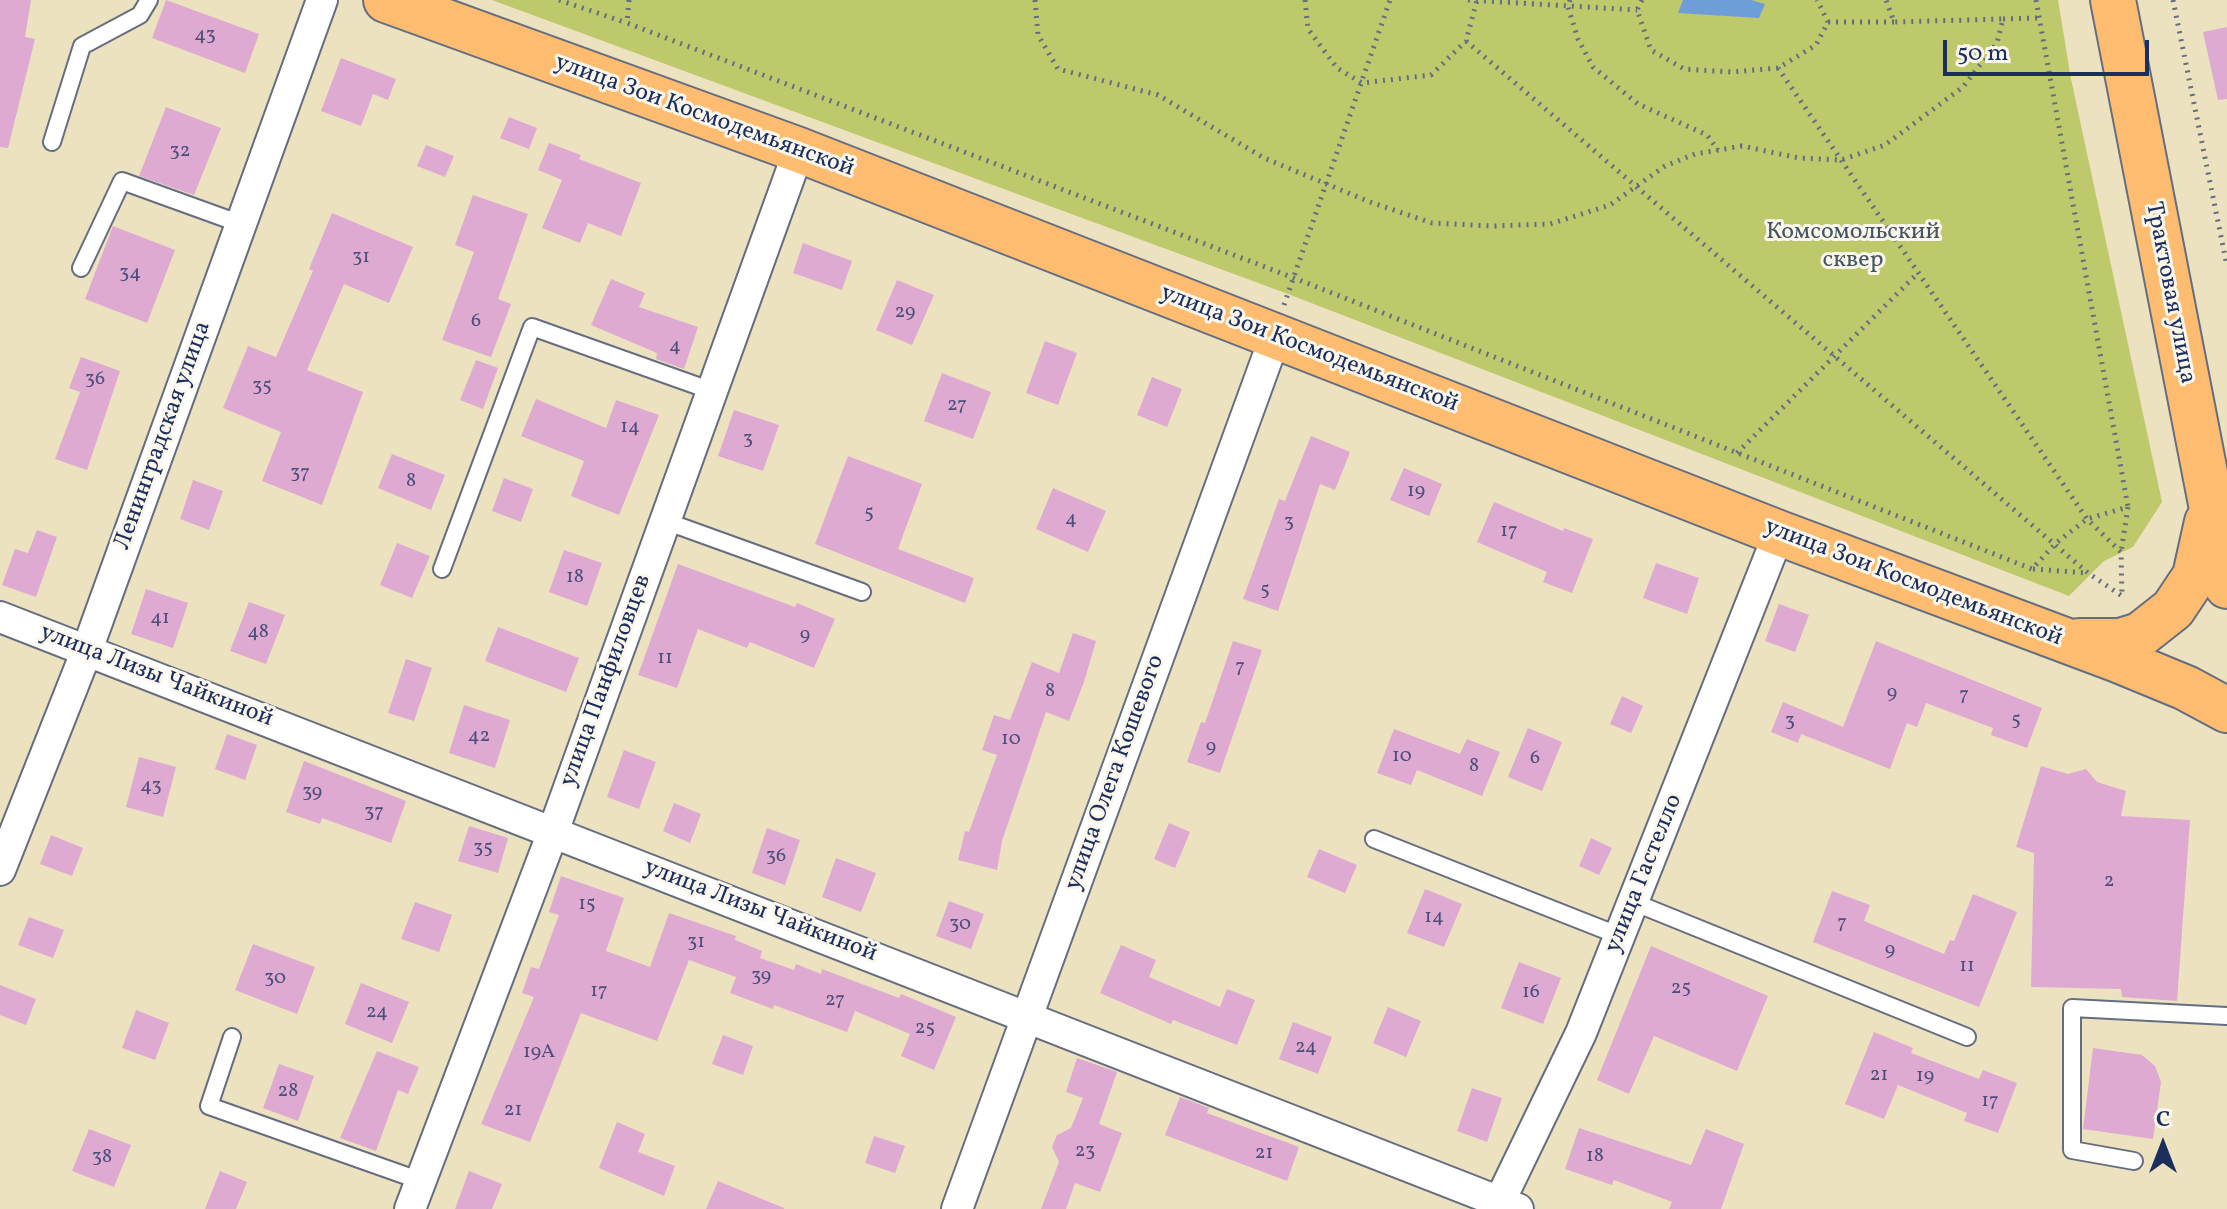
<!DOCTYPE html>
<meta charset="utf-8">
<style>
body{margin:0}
#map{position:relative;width:2227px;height:1209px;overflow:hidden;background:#ece2c0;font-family:Vollkorn,serif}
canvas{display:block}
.north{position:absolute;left:2123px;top:1105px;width:80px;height:80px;-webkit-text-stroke:6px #fbf7ec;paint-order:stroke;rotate:0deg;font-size:22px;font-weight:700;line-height:32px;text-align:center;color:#1b2f5e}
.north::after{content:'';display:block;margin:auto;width:28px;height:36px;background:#1b2f5e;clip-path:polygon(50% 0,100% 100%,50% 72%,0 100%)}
.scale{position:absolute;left:1943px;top:40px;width:206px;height:36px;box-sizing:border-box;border:4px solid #1b2f5e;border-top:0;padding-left:10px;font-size:24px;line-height:28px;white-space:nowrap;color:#1b2f5e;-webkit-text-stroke:6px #fbf7ec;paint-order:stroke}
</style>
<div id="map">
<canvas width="2227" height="1209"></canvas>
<div class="north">С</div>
<div class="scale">50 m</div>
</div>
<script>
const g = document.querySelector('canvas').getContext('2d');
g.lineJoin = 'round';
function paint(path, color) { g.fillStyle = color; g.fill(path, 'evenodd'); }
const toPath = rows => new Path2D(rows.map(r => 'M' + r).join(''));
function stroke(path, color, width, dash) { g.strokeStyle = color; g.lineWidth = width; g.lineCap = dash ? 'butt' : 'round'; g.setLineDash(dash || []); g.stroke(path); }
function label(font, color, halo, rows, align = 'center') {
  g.font = font + ' Vollkorn,serif'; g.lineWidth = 6; g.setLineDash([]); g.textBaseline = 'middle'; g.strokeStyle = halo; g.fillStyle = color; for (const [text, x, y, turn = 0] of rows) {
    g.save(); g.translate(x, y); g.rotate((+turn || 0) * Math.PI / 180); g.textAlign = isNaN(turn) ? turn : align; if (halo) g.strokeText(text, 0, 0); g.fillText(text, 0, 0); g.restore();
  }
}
paint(toPath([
 [492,0,2058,0,2071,79,2162,502,2133,547,2104,561,2069,596,1288,294]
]), '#bec96b');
paint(toPath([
 [1683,0,1751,0,1765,4,1759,18,1678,13]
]), '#6e9ed7');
paint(toPath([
 [0,0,31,0,25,37,35,39,8,148,0,147],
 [166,0,259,34,245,73,152,38],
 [2227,27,2227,99,2218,100,2203,32],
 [341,58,396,79,388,100,373,94,361,126,321,111],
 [166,107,221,128,194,195,139,176],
 [509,117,537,128,529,149,500,138],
 [549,143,581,155,579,159,641,183,621,236,588,223,580,243,542,228,562,180,538,170],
 [426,145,454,156,445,177,417,166],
 [473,195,528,214,498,299,511,304,491,357,442,340,474,252,455,245],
 [332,213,413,247,389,303,344,284,307,370,363,392,322,505,262,481,281,432,223,408,248,346,276,357,313,271,309,269],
 [113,226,175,250,147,323,85,299],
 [803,243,852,261,842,290,793,273],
 [611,279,645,293,639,307,698,327,684,369,656,359,657,353,591,325],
 [897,280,934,295,912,345,876,330],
 [1045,341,1077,353,1058,405,1026,393],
 [81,357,120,371,87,470,55,459,80,392,69,388],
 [476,360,498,368,483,409,460,400],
 [942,373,991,392,973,439,924,421],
 [1152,377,1182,389,1167,427,1137,415],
 [536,399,606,428,616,400,659,415,619,515,571,496,584,461,521,436],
 [734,410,779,425,763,471,718,456],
 [1311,436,1350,452,1335,490,1320,484,1278,611,1243,599,1279,499,1285,501],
 [392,454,445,475,431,510,378,488],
 [848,456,922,484,898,549,974,578,965,603,815,544],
 [1404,468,1442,484,1429,516,1390,500],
 [504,478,533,489,521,522,492,511],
 [193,480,223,491,209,530,180,519],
 [1053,488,1106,511,1088,552,1036,529],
 [1494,502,1563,531,1564,528,1593,539,1572,593,1543,582,1547,572,1477,542],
 [37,530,57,537,36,597,2,585,15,549,28,553],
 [397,543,430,556,412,598,380,585],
 [564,550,602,563,587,606,549,592],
 [1656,563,1699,578,1687,614,1643,598],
 [678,564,795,607,797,603,835,619,814,668,750,642,747,648,698,629,677,688,638,675],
 [146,589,188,603,173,648,131,634],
 [249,602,285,615,266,664,230,651],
 [1779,604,1809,615,1795,652,1765,641],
 [498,627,579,658,566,692,485,661],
 [1073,633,1096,641,1084,682,1069,721,1046,712,1002,841,997,870,958,860,965,831,969,832,997,755,982,750,994,715,1010,720,1032,662,1059,673],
 [1233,641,1262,650,1220,773,1187,762,1201,722,1205,723],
 [1876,641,2042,708,2027,748,1991,735,1993,728,1926,703,1917,727,1907,723,1890,769,1801,734,1798,743,1771,732,1783,702,1843,727],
 [406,659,432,668,414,721,388,713],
 [1622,696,1643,706,1631,733,1610,724],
 [464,705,510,720,495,768,449,753],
 [1528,728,1562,742,1542,791,1508,777],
 [1394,729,1460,754,1467,739,1500,752,1482,796,1417,770,1411,785,1377,773],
 [227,734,257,745,245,780,215,769],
 [624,750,656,762,639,809,607,797],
 [139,757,176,767,163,817,126,807],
 [304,761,406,801,391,843,322,818,320,824,286,812],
 [2041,766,2068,774,2086,769,2097,782,2126,791,2121,816,2190,820,2177,1001,2122,997,2121,989,2031,987,2034,853,2016,847],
 [674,803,701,814,690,843,663,831],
 [1169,823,1190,832,1175,868,1154,859],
 [469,826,508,838,498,873,458,861],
 [767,828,800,840,785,885,752,873],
 [51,835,83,848,72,876,40,864],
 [1591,838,1612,848,1599,875,1579,866],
 [1319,849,1357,865,1345,893,1307,877],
 [836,858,876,873,861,912,822,897],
 [561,876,624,898,606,951,650,967,669,913,736,936,735,940,762,951,760,958,794,970,796,964,821,974,822,969,899,998,901,994,956,1017,934,1070,901,1056,910,1034,855,1011,847,1032,774,1005,773,1009,730,993,736,977,689,960,657,1041,581,1013,530,1142,481,1124,534,997,522,993,531,967,539,969,559,915,549,912],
 [1425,889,1462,904,1444,947,1407,933],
 [1832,891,1870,905,1864,921,1944,954,1950,940,1954,941,1973,894,2017,912,1979,1007,1813,942],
 [949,901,984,914,971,949,936,936],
 [415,902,452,915,439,952,401,939],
 [29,917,64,930,53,958,18,945],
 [253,944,315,967,297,1014,235,990],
 [1121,945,1156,960,1149,977,1220,1007,1227,989,1255,1000,1237,1045,1173,1020,1171,1024,1100,993],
 [1651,946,1768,996,1737,1071,1654,1036,1629,1094,1597,1080],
 [1519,962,1561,978,1543,1024,1501,1008],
 [361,983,409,1002,392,1043,345,1024],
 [0,985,36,999,26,1025,0,1015],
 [1388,1007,1421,1021,1406,1057,1373,1043],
 [136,1010,169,1023,155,1060,122,1048],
 [1293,1022,1332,1037,1318,1074,1279,1059],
 [1874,1032,1913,1048,1911,1053,1979,1079,1983,1070,2017,1083,1998,1133,1964,1121,1967,1113,1898,1085,1884,1119,1845,1104],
 [723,1035,753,1046,743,1075,712,1064],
 [2093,1048,2142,1055,2155,1066,2161,1082,2153,1139,2083,1129],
 [377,1051,419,1067,408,1094,398,1090,376,1151,340,1138],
 [1077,1058,1117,1072,1099,1124,1122,1133,1100,1192,1075,1183,1066,1209,1041,1209,1059,1162,1052,1147,1057,1135,1071,1128,1083,1098,1066,1092],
 [279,1064,314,1076,298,1121,263,1108],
 [1472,1088,1502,1098,1487,1142,1457,1131],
 [1180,1097,1209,1108,1207,1113,1299,1147,1287,1181,1165,1135],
 [617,1122,645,1134,638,1152,675,1166,664,1196,599,1168],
 [1579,1128,1691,1165,1706,1129,1744,1144,1721,1209,1669,1209,1672,1202,1614,1180,1612,1185,1565,1169],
 [89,1129,131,1145,114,1187,72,1171],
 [874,1136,905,1146,895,1173,865,1163],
 [220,1171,247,1182,236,1209,205,1209],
 [469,1171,502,1184,492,1209,455,1209],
 [718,1181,784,1208,784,1209,706,1209]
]), '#deaad2');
const lane = toPath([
 [52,142,82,46,140,15,149,0],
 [81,268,122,181,241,224],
 [665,521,862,592],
 [442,569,532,327,712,391],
 [1374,839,1620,936],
 [1633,902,1967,1037],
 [232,1037,209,1106,421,1181],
 [2134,1161,2072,1150,2072,1008,2227,1016]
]);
const street = toPath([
 [0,617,1518,1209],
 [0,870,87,650,322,0],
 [410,1209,553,832,799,150],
 [957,1209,1275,337],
 [1496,1209,1581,1033,1779,533]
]);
const primary = toPath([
 [386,0,799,150,1779,533,2118,660,2186,688,2227,710],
 [2113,0,2227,586],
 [2079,641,2120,641,2140,635,2173,609,2195,576,2207,522]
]);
stroke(lane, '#646e80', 20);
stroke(street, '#646e80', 34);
stroke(primary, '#646e80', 48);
stroke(toPath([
 [559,0,627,23],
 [629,0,627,23,1294,278,2032,569,2056,543,2087,519,2128,507,2121,552],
 [1035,0,1038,35,1058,69,1158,95,1264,158,1370,202,1432,223,1493,226,1550,224,1610,205,1665,166,1695,154,1742,146,1799,158,1841,160,1885,145,1963,87,1997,43,2003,19,1894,22,1886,0],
 [1305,0,1308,29,1337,68,1362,83,1431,75,1466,41,1477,0],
 [1468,0,1637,10],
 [1570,0,1568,7,1578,39,1593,67,1638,104,1707,135,1718,150],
 [1642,0,1637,10,1651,50,1684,69,1732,72,1778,68,1816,45,1828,22,1817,0],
 [2036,0,2128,507],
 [2173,0,2227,266],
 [2003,19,2038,18],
 [1828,22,1894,22],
 [1466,41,2088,573,2122,596,2121,552,2087,519,1778,68],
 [1284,305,1390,0],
 [1737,453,1918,273],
 [2033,569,2087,573]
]), '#646e80', 5, [2, 6]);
stroke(lane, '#fff', 16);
stroke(street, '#fff', 30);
stroke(primary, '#febc70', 44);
label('20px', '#4c4e7b', null, [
 ["43",205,36],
 ["32",180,152],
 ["31",361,258],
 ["34",130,274],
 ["29",905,313],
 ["6",476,322],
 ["4",675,347],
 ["36",95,380],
 ["35",262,387],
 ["27",957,406],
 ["14",630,428],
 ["3",748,440],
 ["37",300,474],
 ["8",411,482],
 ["19",1416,492],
 ["5",869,514],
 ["4",1071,520],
 ["3",1289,523],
 ["17",1509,532],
 ["18",575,578],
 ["5",1265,591],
 ["41",160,619],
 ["48",258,633],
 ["9",805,636],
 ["11",665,659],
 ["7",1240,668],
 ["8",1050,692],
 ["9",1892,694],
 ["7",1964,696],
 ["5",2016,721],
 ["3",1790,722],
 ["42",479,737],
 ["10",1011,740],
 ["9",1211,748],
 ["10",1402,757],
 ["6",1535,759],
 ["8",1474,767],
 ["43",151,787],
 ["39",312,793],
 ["37",374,813],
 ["35",483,849],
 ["36",776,857],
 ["2",2109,882],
 ["15",587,905],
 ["14",1434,918],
 ["7",1842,924],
 ["30",960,925],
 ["31",696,943],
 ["9",1890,951],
 ["11",1967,967],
 ["39",761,977],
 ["30",275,979],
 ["25",1681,989],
 ["17",599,992],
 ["16",1531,993],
 ["27",835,1001],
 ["24",377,1013],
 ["25",925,1029],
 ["24",1306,1048],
 ["19А",539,1053],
 ["21",1879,1076],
 ["19",1925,1077],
 ["28",288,1092],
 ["17",1990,1102],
 ["21",513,1111],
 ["23",1085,1152],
 ["21",1264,1154],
 ["18",1595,1157],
 ["38",102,1158]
]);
label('24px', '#1b2f5e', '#fbf7ec', [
 ["улица Зои Космодемьянской",704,117,20],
 ["Трактовая улица",2169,293,79],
 ["улица Зои Космодемьянской",1309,350,21],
 ["Ленинградская улица",164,436,-70],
 ["улица Зои Космодемьянской",1913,584,21],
 ["улица Лизы Чайкиной",156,677,21],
 ["улица Панфиловцев",607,681,-70],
 ["улица Олега Кошевого",1116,773,-70],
 ["улица Гастелло",1645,874,-68],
 ["улица Лизы Чайкиной",760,912,21]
]);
label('24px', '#445661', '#fbf7ec', [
 ["Комсомольский",1853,234],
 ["сквер",1853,262]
]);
</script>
